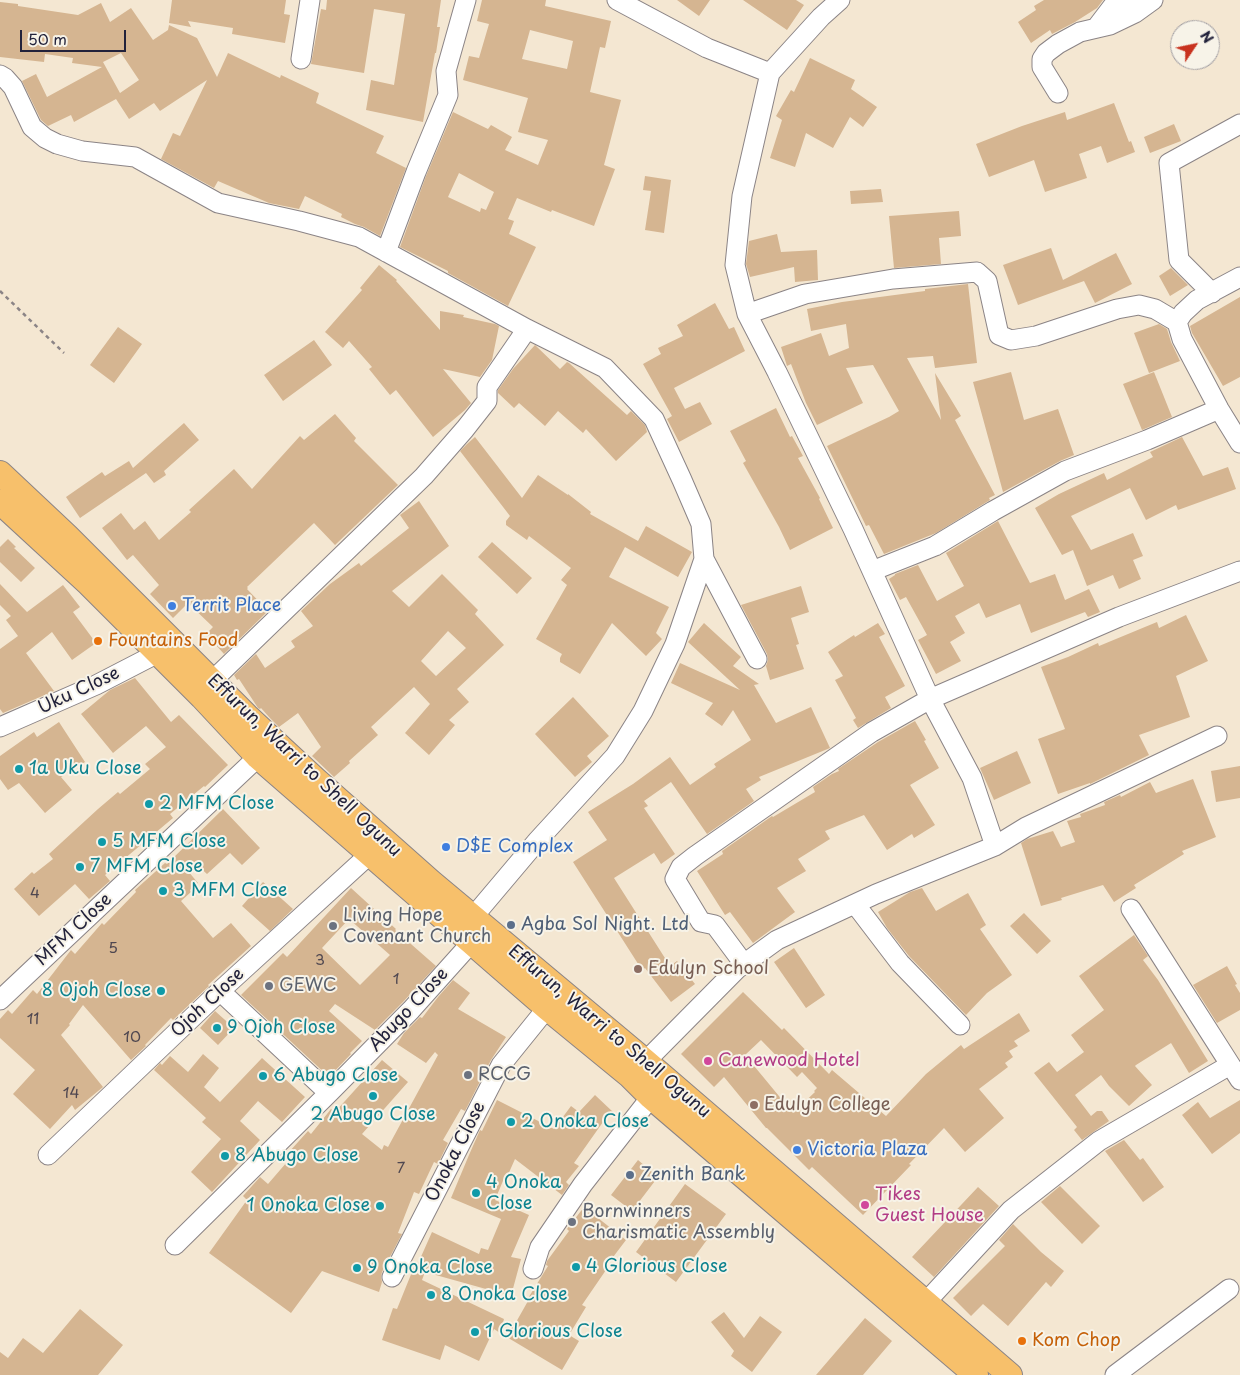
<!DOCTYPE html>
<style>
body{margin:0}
#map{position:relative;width:1240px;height:1375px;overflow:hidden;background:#f4e7d2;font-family:"Playpen Sans",sans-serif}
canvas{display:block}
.north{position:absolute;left:1170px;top:20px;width:50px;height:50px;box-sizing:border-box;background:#f7f3e8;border:1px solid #a29fa3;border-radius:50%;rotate:56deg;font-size:14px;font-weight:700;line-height:20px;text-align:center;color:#22223b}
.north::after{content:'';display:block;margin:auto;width:18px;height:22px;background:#c8321e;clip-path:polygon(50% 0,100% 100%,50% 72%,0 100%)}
.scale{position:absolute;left:20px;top:30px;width:106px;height:22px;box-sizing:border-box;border:2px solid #22223b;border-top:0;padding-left:6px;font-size:15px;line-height:18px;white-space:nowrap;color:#22223b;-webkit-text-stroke:4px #f7f3e8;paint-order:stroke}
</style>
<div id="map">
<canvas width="1240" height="1375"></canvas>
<div class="north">N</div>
<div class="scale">50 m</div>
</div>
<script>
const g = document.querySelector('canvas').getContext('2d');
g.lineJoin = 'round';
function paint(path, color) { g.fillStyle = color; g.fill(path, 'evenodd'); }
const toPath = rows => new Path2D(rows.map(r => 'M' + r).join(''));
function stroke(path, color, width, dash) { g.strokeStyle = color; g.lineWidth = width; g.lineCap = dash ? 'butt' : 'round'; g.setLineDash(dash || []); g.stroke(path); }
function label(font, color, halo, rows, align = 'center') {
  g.font = font + ' "Playpen Sans",sans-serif'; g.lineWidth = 4; g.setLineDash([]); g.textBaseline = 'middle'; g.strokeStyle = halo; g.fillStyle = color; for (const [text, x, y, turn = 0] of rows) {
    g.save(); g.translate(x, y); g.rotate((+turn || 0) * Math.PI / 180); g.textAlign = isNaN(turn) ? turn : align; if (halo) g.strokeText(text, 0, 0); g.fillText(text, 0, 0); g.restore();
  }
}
paint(toPath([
 [172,0,286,0,284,14,290,15,285,43,232,34,233,28,188,21,191,27,169,23],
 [327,0,441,0,437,27,440,27,436,53,435,53,423,122,366,110,371,80,394,85,405,14,374,9,364,73,311,64,321,9,326,10],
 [482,0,546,0,545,6,611,21,605,48,600,47,590,92,621,100,604,165,615,169,594,226,552,210,551,212,517,198,508,219,514,221,509,234,536,247,508,306,448,273,448,271,400,247,426,176,453,112,488,129,491,125,512,137,505,150,538,165,548,140,518,132,528,98,463,80,469,56,479,58,489,24,477,21],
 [530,30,573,41,567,69,522,59],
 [459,173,494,192,486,210,481,208,480,212,448,197],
 [677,0,710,0,699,16],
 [743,0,796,0,804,5,787,30],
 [1044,0,1103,0,1097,8,1075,22,1052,34,1050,30,1031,43,1018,22,1036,10,1034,6],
 [0,2,18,4,18,6,78,15,101,3,110,22,131,8,153,40,168,30,169,25,197,38,217,77,228,53,280,78,281,75,319,93,316,103,384,136,376,153,406,168,380,236,364,227,355,224,341,217,342,214,305,196,299,209,269,203,218,181,214,188,161,159,173,133,180,136,207,80,160,111,154,103,129,119,116,99,74,122,71,115,48,126,41,120,22,81,36,74,47,97,102,67,72,63,73,58,45,54,44,62,0,57],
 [121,53,139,80,120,93,103,62],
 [810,58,855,80,851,89,877,107,863,127,850,117,833,148,806,133,795,167,770,158,782,120,776,116,791,90,794,92],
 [1114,103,1129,142,1131,141,1135,152,1107,163,1101,146,1079,154,1087,178,1045,192,1034,160,989,177,976,144,1022,126,1065,112,1067,120],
 [1174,124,1181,141,1150,153,1144,137],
 [645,176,671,180,664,233,645,230,651,191,643,190],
 [881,189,883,202,851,204,850,191],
 [959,211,961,236,939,238,941,264,894,268,889,216],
 [777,234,781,252,817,250,818,280,795,282,794,267,750,277,746,264,749,241],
 [1051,248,1063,280,1116,253,1132,284,1095,303,1084,281,1018,305,1003,265],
 [379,265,397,280,396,281,440,330,440,311,464,315,463,317,495,324,499,326,492,360,480,377,443,369,471,403,465,410,433,437,396,390,390,395,369,369,372,367,349,341,343,348,325,332,362,290,360,288],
 [1171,268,1188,285,1170,296,1159,276],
 [968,284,977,363,935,368,933,356,907,358,941,420,935,373,961,416,955,420,995,495,989,498,990,500,936,533,884,554,869,525,866,526,827,446,889,417,899,411,873,365,846,368,863,403,817,425,806,403,791,364,787,366,781,347,821,333,829,356,849,348,846,324,811,331,807,309,842,302,925,291,925,289],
 [1240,297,1240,377,1223,386,1192,333,1190,326],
 [715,303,729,329,734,327,745,351,674,388,685,409,700,402,712,424,679,442,667,419,672,416,643,364,661,354,658,348,683,336,677,325],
 [1159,324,1167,329,1171,342,1180,361,1149,373,1134,333],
 [118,327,142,344,114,383,90,365],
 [314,340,332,365,283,401,264,375],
 [535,345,560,369,567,362,569,363,627,415,631,411,645,425,647,432,616,461,586,429,583,433,558,411,545,426,519,403,514,408,498,393,498,390,513,369],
 [1011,372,1024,420,1058,409,1074,455,1060,461,1003,492,973,382],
 [1154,372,1172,417,1142,430,1123,384],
 [776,408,790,437,792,436,803,456,798,458,820,498,819,499,833,528,790,550,779,527,743,463,746,461,730,431],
 [335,414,356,438,354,441,398,485,335,545,314,523,247,587,248,588,247,589,268,611,224,654,206,634,213,627,188,603,173,618,150,594,159,585,133,555,127,560,102,528,121,513,134,530,145,521,159,540,191,512,189,510,234,469,252,489,300,436,304,440],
 [184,423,199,440,164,471,166,475,154,483,146,473,80,518,66,497,102,472,105,476,129,461,133,468],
 [475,437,522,498,538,475,568,495,568,494,591,512,590,514,638,541,646,526,692,552,678,577,625,547,609,577,669,607,656,633,662,639,646,656,612,623,580,674,560,662,560,658,562,654,536,639,567,585,561,580,571,568,529,536,527,540,506,525,506,521,510,516,460,451,467,444],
 [1182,437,1203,476,1228,467,1236,489,1178,510,1176,505,1146,520,1130,488,1071,516,1091,550,1133,533,1143,556,1133,560,1141,579,1119,589,1113,575,1087,586,1073,550,1062,555,1035,508,1059,494,1104,473,1107,480,1153,457,1150,452],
 [419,501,449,546,392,591,409,607,442,574,478,610,475,614,504,645,457,689,469,702,449,720,455,725,429,755,405,733,430,704,414,687,371,727,378,735,349,761,350,763,334,777,312,756,321,747,298,713,279,727,269,717,261,708,260,709,258,708,239,679,237,680,234,675,256,654,265,668,295,647,291,641,313,626,301,611,330,584,359,563,361,566,409,528,400,515],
 [448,631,466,648,436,676,421,661],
 [998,521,1030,583,1055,574,1065,600,1089,589,1100,612,1088,617,1085,612,1031,633,1020,604,986,618,979,603,955,616,965,633,950,642,961,661,936,674,918,640,927,635,906,597,900,600,889,579,895,575,895,574,918,565,937,601,964,586,946,553],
 [8,539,16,547,14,548,35,568,21,582,0,562,0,547],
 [492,542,532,578,517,594,478,557],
 [0,584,27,612,63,585,80,607,73,612,96,643,72,660,52,632,26,653,54,691,3,713,0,709,0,649,18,636,6,620,11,616,0,605],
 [801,586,809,612,791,618,799,644,796,645,804,669,770,680,766,666,768,660,767,654,741,605],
 [1186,615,1208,661,1176,676,1190,717,1139,735,1149,755,1090,784,1090,783,1058,794,1038,739,1065,729,1041,667,1068,657,1098,643,1099,646,1157,622,1159,628],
 [704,623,741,657,733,666,759,684,754,685,776,723,811,707,830,748,759,777,761,780,746,789,754,801,707,834,671,782,644,801,648,806,644,808,675,854,661,864,654,853,614,878,670,966,677,961,695,984,671,1002,645,968,642,970,573,862,607,840,588,812,633,784,670,757,690,785,716,767,714,764,751,740,733,710,722,726,705,714,713,703,671,683,680,663,740,690,688,642],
 [878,623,885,634,879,637,905,686,885,697,891,708,858,728,853,720,856,718,835,680,843,676,828,652,854,635,855,637],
 [135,678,171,722,179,715,228,765,205,787,204,786,170,814,173,818,105,875,110,881,89,899,75,884,39,916,14,889,32,872,34,874,53,859,49,854,98,809,118,792,120,794,150,769,145,764,166,747,146,726,113,753,81,714,110,690],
 [573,697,609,736,587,756,592,762,575,777,535,734],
 [915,721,926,740,924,741,939,768,910,785,935,825,914,838,912,834,887,850,864,815,825,831,830,839,798,859,806,871,777,888,795,912,753,943,730,912,725,915,697,871,723,854,722,851,772,816,773,817,815,792,813,787,832,774,839,771,838,769,878,742],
 [59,722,85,762,61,777,72,790,45,813,19,783,8,790,0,779,0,756,34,732,37,737],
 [1017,751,1031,783,994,800,980,768],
 [1240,766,1240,798,1216,802,1211,771],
 [1193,779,1216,837,1182,851,1184,854,1134,885,1136,888,1114,902,1103,885,1061,898,1062,900,1041,906,1021,843,1027,839,1053,831,1061,847,1075,842,1067,821,1081,817,1080,814,1105,805,1104,802,1120,795,1121,797,1150,782,1156,793],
 [223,809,260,848,242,865,230,853,207,874,196,864,188,871,198,883,190,890,191,892,181,901,213,938,231,923,251,946,208,985,209,986,173,1020,171,1018,145,1045,146,1046,131,1060,83,1005,69,1024,70,1025,61,1035,103,1087,75,1110,72,1105,50,1129,13,1094,35,1070,0,1038,0,1019,8,1010,12,1014,33,990,37,994,71,950,75,954,102,923,104,925,136,892,135,890,165,863,167,864],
 [263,882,293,909,270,931,242,906],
 [351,888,396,929,395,930,436,966,403,1002,375,1030,335,1004,329,1011,362,1041,350,1053,351,1054,329,1077,241,995,283,953,287,957],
 [349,919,390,955,360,985,322,948],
 [922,888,936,911,968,893,986,925,980,929,1012,975,987,993,966,1015,909,956,887,928,878,912,910,892],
 [1024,913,1051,941,1037,954,1010,926],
 [1134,935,1148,956,1143,960,1158,980,1208,1061,1189,1073,1171,1043,1136,1065,1135,1066,1152,1085,1129,1106,1109,1086,1101,1075,1075,1095,1091,1116,1097,1111,1102,1111,1109,1121,1082,1140,1074,1130,1077,1127,1034,1073,1049,1062,1057,1072,1084,1052,1071,1035,1104,1010,1079,976],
 [794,948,825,995,806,1008,774,962],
 [1227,966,1237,984,1235,985,1240,993,1240,1010,1217,1023,1193,985],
 [453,980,470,993,458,1009,506,1037,491,1060,465,1111,461,1109,443,1140,448,1143,438,1164,434,1162,419,1194,414,1192,398,1233,402,1234,382,1272,381,1277,382,1282,379,1292,322,1271,291,1313,209,1253,247,1200,243,1196,260,1177,268,1184,293,1155,289,1152,308,1131,311,1134,331,1109,335,1112,382,1060,408,1082,362,1134,382,1150,384,1145,388,1147,438,1055,435,1052,426,1063,397,1044,404,1033,420,1017,422,1018,438,997],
 [743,992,782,1030,784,1028,829,1074,832,1070,886,1116,926,1074,961,1045,964,1049,1019,1013,1030,1031,1014,1041,1018,1046,1009,1051,1013,1057,1005,1063,1008,1067,979,1089,1004,1118,965,1152,944,1128,909,1164,911,1165,863,1215,812,1167,809,1170,767,1128,766,1128,724,1077,714,1087,681,1054],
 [761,1040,797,1077,802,1072,817,1088,814,1091,815,1092,793,1113,745,1055],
 [215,1011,234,1028,218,1045,200,1028],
 [203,1054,219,1068,204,1087,220,1102,262,1058,305,1097,282,1122,258,1101,240,1121,260,1140,212,1192,191,1172,221,1139,202,1122,206,1118,154,1070,160,1063,162,1065,170,1056,188,1072],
 [595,1095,613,1112,603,1122,574,1163,579,1166,566,1182,569,1185,562,1195,515,1159,507,1177,505,1176,495,1200,529,1215,511,1257,521,1259,511,1296,425,1272,422,1280,504,1319,500,1333,494,1329,479,1361,445,1345,440,1360,382,1340,393,1308,397,1309,414,1267,416,1268,432,1232,479,1254,481,1248,488,1250,501,1219,451,1198,469,1155,480,1130,482,1131,497,1100,554,1129,571,1106,579,1112],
 [1240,1100,1240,1133,1212,1154,1182,1115,1198,1102,1210,1118],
 [1124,1140,1140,1160,1143,1158,1164,1187,1143,1202,1105,1151],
 [638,1160,658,1177,632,1211,611,1195],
 [685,1184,726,1214,676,1282,636,1252],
 [1060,1186,1100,1226,1082,1244,1041,1202],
 [978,1187,999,1206,934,1277,912,1257],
 [584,1207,626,1240,604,1269,606,1270,582,1305,586,1307,569,1335,579,1341,562,1370,505,1336,513,1323,515,1324,528,1301,527,1300,548,1266,546,1265,547,1261,569,1231,567,1229],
 [1013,1224,1041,1252,1064,1271,1051,1287,1046,1282,1008,1326,983,1304,971,1316,953,1298,1005,1246,999,1240],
 [80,1309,123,1345,98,1375,0,1375,0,1352,8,1358,23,1338,43,1353],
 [724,1312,744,1338,760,1316,782,1332,752,1372,731,1356,734,1351,711,1322],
 [865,1318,892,1341,863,1375,816,1375]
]), '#d5b591');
const minor = toPath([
 [617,0,707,48,770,73],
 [840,0,821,17,770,73,742,196,735,265,747,314,777,372,853,529,930,699,972,778,995,846],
 [1096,28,1112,7,1122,2,1130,0],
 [301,59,310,0],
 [0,75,5,78,13,87,32,127,45,138,57,144,82,151,135,157,218,203,299,221,359,237,527,329,605,368,654,419,682,480,701,524,704,559,675,644,643,711,615,756,538,840,473,917],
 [1058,93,1042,67,1042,59,1046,53,1058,44,1080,32,1110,25,1135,13,1153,0],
 [386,252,416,172,448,95,446,71,466,0],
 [1240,277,1197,300,1183,313,1177,322,1182,339,1219,409,1240,443],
 [1212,293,1179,260,1169,163,1240,124],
 [747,314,805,294,893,279,977,272,987,281,999,335,1011,340,1036,336,1117,309,1139,305,1155,309,1177,322],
 [704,559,757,659],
 [872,571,935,546,993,511,1065,471,1147,440,1219,409],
 [212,681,424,476,465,429,487,401,487,387,527,329],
 [0,727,96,685,158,653],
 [855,904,900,963,960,1025],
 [1131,909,1240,1080],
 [744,964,715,925,701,922,675,879,681,867,695,856,872,732,930,699,1119,617,1240,571],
 [220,991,329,1093],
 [0,1000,258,757],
 [637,1070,737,969,777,940,876,894,995,846,1026,827,1217,736],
 [48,1155,220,991,370,854],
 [175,1245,329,1093,411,1010,472,942],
 [533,1269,540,1247,583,1184,651,1097],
 [392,1277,501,1065,547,1008],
 [926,1302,1011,1210,1099,1141,1230,1065],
 [1115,1375,1229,1289]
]);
const major = toPath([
 [0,473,67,536,247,716,315,779,431,882,645,1061,1010,1375],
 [0,502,89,584,202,697,258,757,547,1008,630,1076,651,1097,976,1375]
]);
stroke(minor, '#8b8486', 21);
stroke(major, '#8b8486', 26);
stroke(toPath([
 [0,291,64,353]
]), '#8b8486', 2.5, [4, 4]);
stroke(minor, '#fff', 19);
stroke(major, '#f7c06b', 24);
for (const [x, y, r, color] of [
 [172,606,5,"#3f7fe0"],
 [98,641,5,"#e8710a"],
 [19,769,5,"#0f9aa8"],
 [149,804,5,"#0f9aa8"],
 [102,842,5,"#0f9aa8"],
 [446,847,5,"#3f7fe0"],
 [80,867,5,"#0f9aa8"],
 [163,891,5,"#0f9aa8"],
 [511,925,5,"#5c6f8a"],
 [333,926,5,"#6b7280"],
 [638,969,5,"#8d6e63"],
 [269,986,5,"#6b7280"],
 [161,991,5,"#0f9aa8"],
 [217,1028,5,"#0f9aa8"],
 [708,1061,5,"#d1479c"],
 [468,1075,5,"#6b7280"],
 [263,1076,5,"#0f9aa8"],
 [373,1096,5,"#0f9aa8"],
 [754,1105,5,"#8d6e63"],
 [511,1122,5,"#0f9aa8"],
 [797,1150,5,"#3f7fe0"],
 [225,1156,5,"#0f9aa8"],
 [630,1175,5,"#5c6f8a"],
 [476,1193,5,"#0f9aa8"],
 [865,1205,5,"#d1479c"],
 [380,1206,5,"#0f9aa8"],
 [572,1222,5,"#6b7280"],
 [576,1267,5,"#0f9aa8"],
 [357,1268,5,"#0f9aa8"],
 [431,1295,5,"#0f9aa8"],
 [475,1332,5,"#0f9aa8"],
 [1022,1341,5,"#e8710a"]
]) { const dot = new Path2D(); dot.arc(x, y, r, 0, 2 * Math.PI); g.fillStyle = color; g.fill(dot); stroke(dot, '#f7f3e8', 2); }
label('15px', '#4f4750', null, [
 ["4",35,894],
 ["5",113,949],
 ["3",320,961],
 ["1",396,980],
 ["11",33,1020],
 ["10",132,1038],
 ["14",71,1094],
 ["7",401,1169]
]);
label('18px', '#366cbe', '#f7f3e8', [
 ["Territ Place",182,606],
 ["D$E Complex",456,847],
 ["Victoria Plaza",807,1150]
], 'left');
label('18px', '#c56008', '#f7f3e8', [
 ["Fountains Food",108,641],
 ["Kom Chop",1032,1341]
], 'left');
label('18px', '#22223b', '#f7f3e8', [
 ["Uku Close",79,691,-25],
 ["Effurun, Warri to Shell Ogunu",304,766,43],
 ["MFM Close",74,930,-43],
 ["Ojoh Close",208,1003,-43],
 ["Abugo Close",409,1010,-47],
 ["Effurun, Warri to Shell Ogunu",609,1032,40],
 ["Onoka Close",456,1152,-63]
]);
label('18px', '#0d838f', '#f7f3e8', [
 ["1a Uku Close",29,769],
 ["2 MFM Close",159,804],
 ["5 MFM Close",112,842],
 ["7 MFM Close",90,867],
 ["3 MFM Close",173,891],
 ["8 Ojoh Close",151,991,"right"],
 ["9 Ojoh Close",227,1028],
 ["6 Abugo Close",273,1076],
 ["2 Abugo Close",373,1115,"center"],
 ["2 Onoka Close",521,1122],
 ["8 Abugo Close",235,1156],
 ["4 Onoka",486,1183],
 ["Close",486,1204],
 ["1 Onoka Close",370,1206,"right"],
 ["4 Glorious Close",586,1267],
 ["9 Onoka Close",367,1268],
 ["8 Onoka Close",441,1295],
 ["1 Glorious Close",485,1332]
], 'left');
label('18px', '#5b616d', '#f7f3e8', [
 ["Living Hope",343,916],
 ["Covenant Church",343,937],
 ["GEWC",279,986],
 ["RCCG",478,1075],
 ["Bornwinners",582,1212],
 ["Charismatic Assembly",582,1233]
], 'left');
label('18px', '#4e5e75', '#f7f3e8', [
 ["Agba Sol Night. Ltd",521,925],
 ["Zenith Bank",640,1175]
], 'left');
label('18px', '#785e54', '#f7f3e8', [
 ["Edulyn School",648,969],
 ["Edulyn College",764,1105]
], 'left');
label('18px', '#b23c85', '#f7f3e8', [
 ["Canewood Hotel",718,1061],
 ["Tikes",875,1195],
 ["Guest House",875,1216]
], 'left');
</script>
